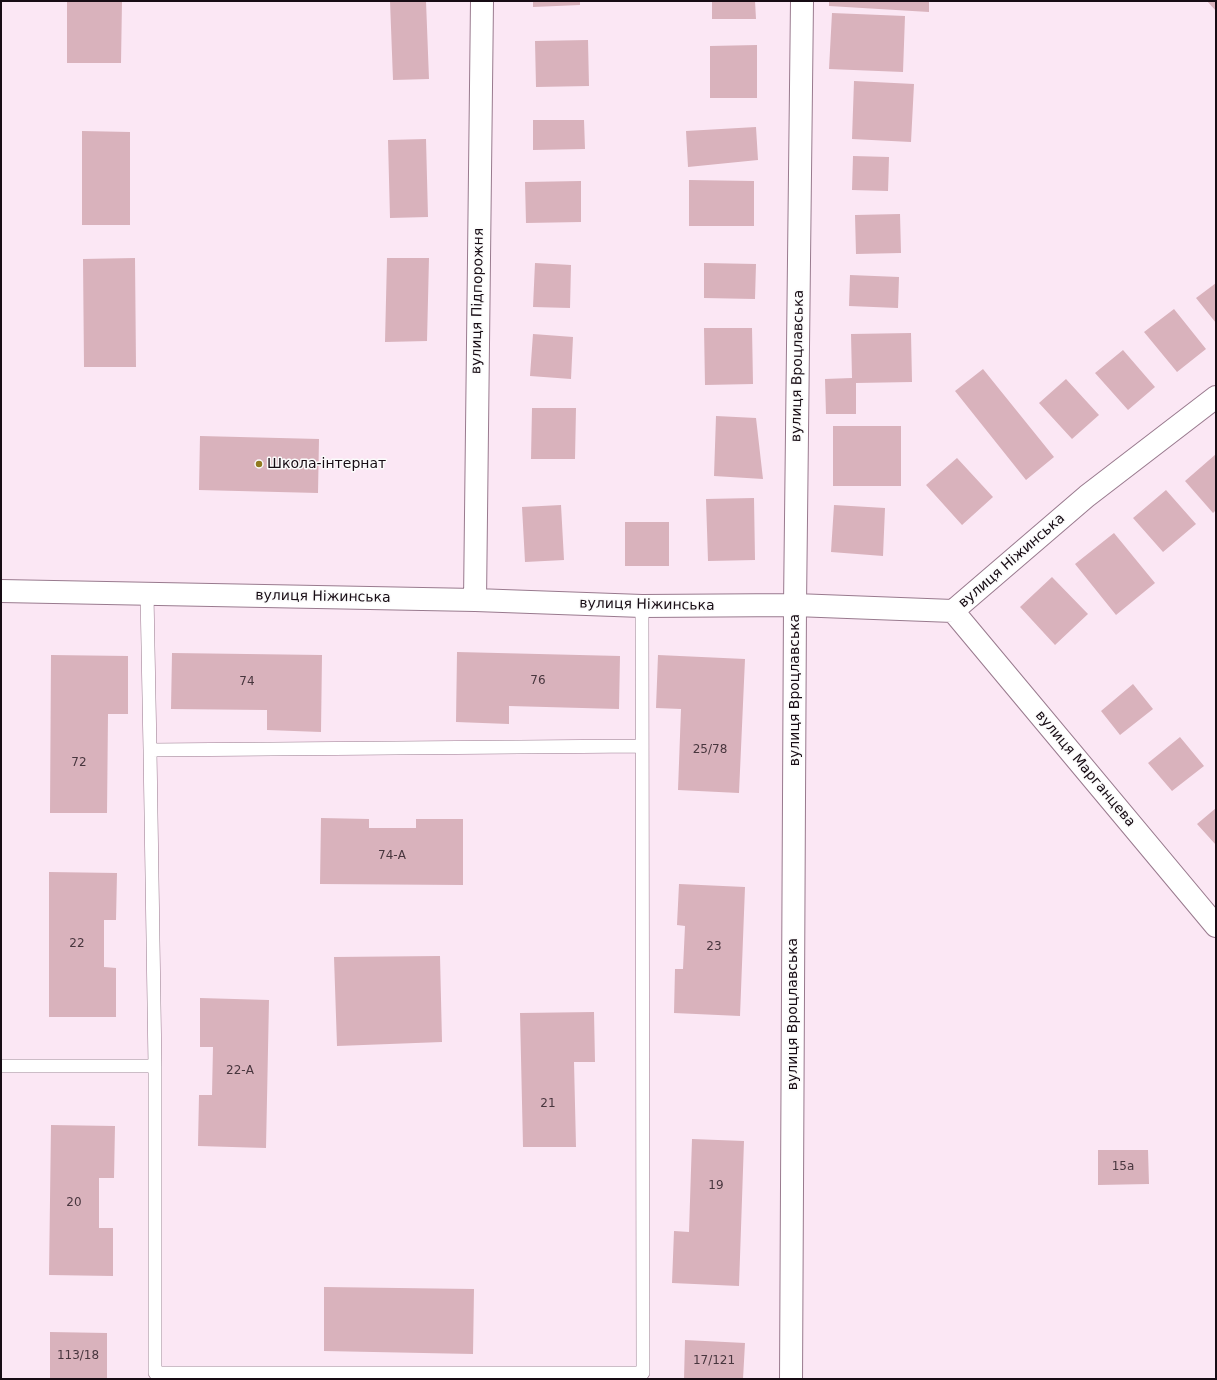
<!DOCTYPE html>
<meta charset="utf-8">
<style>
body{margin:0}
#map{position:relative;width:1217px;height:1380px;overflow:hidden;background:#fbe7f4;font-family:"DejaVu Sans",sans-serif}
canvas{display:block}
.frame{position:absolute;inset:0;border:2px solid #170c14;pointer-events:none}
</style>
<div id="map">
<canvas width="1217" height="1380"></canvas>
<div class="frame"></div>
</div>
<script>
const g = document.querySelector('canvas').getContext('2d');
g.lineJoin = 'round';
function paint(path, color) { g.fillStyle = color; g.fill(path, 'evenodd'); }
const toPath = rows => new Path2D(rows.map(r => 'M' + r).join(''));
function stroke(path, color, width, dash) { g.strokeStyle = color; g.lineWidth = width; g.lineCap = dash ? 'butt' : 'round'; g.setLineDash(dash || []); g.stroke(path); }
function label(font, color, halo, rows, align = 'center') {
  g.font = font + ' "DejaVu Sans",sans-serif'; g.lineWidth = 3; g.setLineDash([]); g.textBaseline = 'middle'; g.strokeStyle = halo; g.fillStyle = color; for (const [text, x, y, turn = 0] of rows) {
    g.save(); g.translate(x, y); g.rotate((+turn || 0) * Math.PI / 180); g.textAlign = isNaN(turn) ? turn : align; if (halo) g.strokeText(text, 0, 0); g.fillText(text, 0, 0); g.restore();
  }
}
paint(toPath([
 [67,1,122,1,121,63,67,63],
 [390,1,426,1,429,79,393,80],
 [533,1,580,1,580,5,533,7],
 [712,1,755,1,756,19,712,19],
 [829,1,929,1,929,12,829,6],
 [1207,1,1216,1,1216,11],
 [832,13,905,16,903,72,829,69],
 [588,40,589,86,536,87,535,41],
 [757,45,757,98,710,98,710,46],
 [854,81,914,84,911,142,852,139],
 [533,120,584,120,585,149,533,150],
 [756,127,758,160,688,167,686,131],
 [82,131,130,132,130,225,82,225],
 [426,139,428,217,390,218,388,140],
 [853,156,889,157,888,191,852,190],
 [689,180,754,181,754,226,689,226],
 [581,181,581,222,526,223,525,182],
 [900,214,901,253,856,254,855,215],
 [135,258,136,367,84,367,83,259],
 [387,258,429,258,427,341,385,342],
 [535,263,571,265,570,308,533,307],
 [704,263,756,264,755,299,704,298],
 [850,275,899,277,898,308,849,306],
 [1216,283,1216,323,1196,298],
 [1174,309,1206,349,1177,372,1144,332],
 [704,328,752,328,753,384,705,385],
 [911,333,912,382,856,383,856,414,826,414,825,379,852,378,851,334],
 [533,334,573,337,571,379,530,376],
 [1123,350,1155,387,1128,410,1095,373],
 [983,369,1054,457,1026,480,955,391],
 [1066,379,1099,415,1072,439,1039,403],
 [532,408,576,408,575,459,531,459],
 [716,416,756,418,763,479,714,476],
 [833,426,901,426,901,486,833,486],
 [200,436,319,439,318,493,199,490],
 [1216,454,1216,510,1213,513,1185,481],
 [957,458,993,497,962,525,926,485],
 [1166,490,1196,524,1163,552,1133,518],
 [754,498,755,560,708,561,706,499],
 [561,505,564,560,525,562,522,507],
 [834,505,885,508,883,556,831,552],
 [625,522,669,522,669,566,625,566],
 [1114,533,1155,583,1116,615,1075,564],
 [1052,577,1088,614,1055,645,1020,607],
 [457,652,620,656,619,709,509,706,509,724,456,722],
 [172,653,322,655,321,732,267,730,267,710,171,709],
 [51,655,128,656,128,714,108,714,107,813,50,813],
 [658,655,745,659,739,793,678,790,681,709,656,708],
 [1133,684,1153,709,1120,735,1101,711],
 [1180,737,1204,766,1172,791,1148,763],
 [1216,808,1216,845,1197,824],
 [321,818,369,819,369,828,416,828,416,819,463,819,463,885,320,884],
 [49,872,117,873,116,920,104,920,104,967,116,968,116,1017,49,1017],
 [679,884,745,887,740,1016,674,1013,675,969,683,969,685,926,677,925],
 [440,956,442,1042,337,1046,334,957],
 [200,998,269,1000,266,1148,198,1146,199,1095,212,1095,213,1047,200,1047],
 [594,1012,595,1062,574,1062,576,1147,523,1147,520,1013],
 [51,1125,115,1126,114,1178,99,1178,99,1228,113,1228,113,1276,49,1275],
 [692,1139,744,1141,739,1286,672,1283,674,1231,689,1232],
 [1098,1150,1148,1150,1149,1184,1098,1185],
 [324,1287,474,1289,473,1354,324,1351],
 [50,1332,107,1333,107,1379,50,1379],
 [685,1340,745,1343,743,1379,684,1379]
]), '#d9b2bc');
const lane = toPath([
 [147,594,150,750],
 [1,1066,155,1066,155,1373,643,1373,642,606],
 [155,1066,150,750,642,746]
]);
const street = toPath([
 [1,591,475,600,642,606,795,605,953,611,1087,496,1216,397],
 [475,600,482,1],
 [953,611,1216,926],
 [791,1379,795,605,802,1]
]);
stroke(lane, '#997a8e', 14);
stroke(street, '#997a8e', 24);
stroke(lane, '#fff', 13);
stroke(street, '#fff', 22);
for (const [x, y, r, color] of [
 [259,464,4,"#907a1f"]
]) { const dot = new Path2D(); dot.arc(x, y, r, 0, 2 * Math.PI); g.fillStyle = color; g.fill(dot); stroke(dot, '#fbfbfb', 1.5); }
label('12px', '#48363e', null, [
 ["76",538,681],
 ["74",247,682],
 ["25/78",710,750],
 ["72",79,763],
 ["74-А",392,856],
 ["22",77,944],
 ["23",714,947],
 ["22-А",240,1071],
 ["21",548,1104],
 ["15а",1123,1167],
 ["19",716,1186],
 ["20",74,1203],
 ["113/18",78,1356],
 ["17/121",714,1361]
]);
label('14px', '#170c14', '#fbfbfb', [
 ["вулиця Підпорожня",478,301,-89],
 ["вулиця Вроцлавська",798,366,-89],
 ["вулиця Ніжинська",1012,561,-41],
 ["вулиця Ніжинська",323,597,1],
 ["вулиця Ніжинська",647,605,1],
 ["вулиця Вроцлавська",795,690,-90],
 ["вулиця Марганцева",1085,769,50],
 ["вулиця Вроцлавська",793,1014,-90]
]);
label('14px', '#170c14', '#fbfbfb', [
 ["Школа-інтернат",267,464]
], 'left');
</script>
